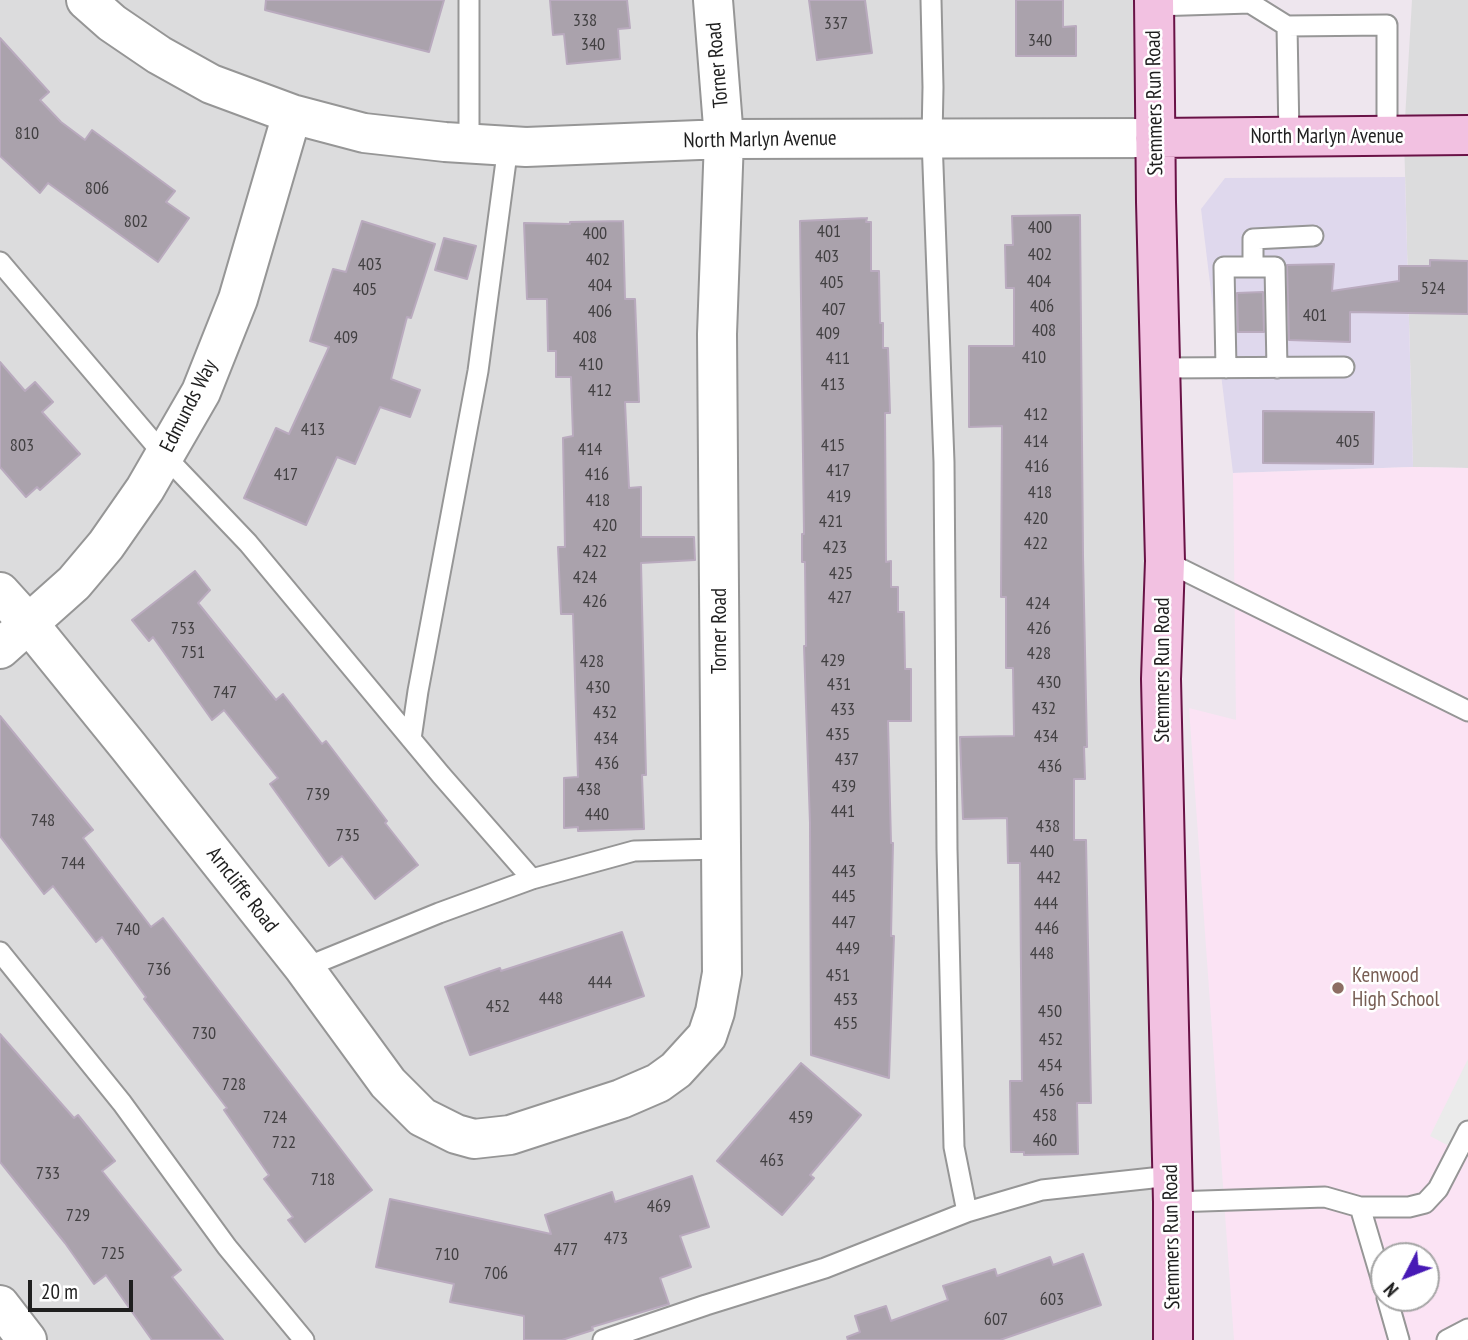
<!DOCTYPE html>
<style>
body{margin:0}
#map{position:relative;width:1468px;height:1340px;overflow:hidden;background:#eee6ee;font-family:"PT Sans Narrow",sans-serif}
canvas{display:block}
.north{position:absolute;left:1370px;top:1242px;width:70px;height:70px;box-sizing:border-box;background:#fff;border:2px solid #a5a5a5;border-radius:50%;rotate:228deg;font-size:19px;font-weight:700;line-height:28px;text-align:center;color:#1f1f1f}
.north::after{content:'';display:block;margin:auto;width:24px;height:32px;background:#4719b5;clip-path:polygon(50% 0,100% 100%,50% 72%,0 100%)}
.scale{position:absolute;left:28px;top:1280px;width:105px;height:32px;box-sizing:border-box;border:4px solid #1f1f1f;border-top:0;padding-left:9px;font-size:21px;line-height:24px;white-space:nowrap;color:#1f1f1f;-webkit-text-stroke:5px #fff;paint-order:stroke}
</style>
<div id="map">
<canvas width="1468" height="1340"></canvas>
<div class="north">N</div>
<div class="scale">20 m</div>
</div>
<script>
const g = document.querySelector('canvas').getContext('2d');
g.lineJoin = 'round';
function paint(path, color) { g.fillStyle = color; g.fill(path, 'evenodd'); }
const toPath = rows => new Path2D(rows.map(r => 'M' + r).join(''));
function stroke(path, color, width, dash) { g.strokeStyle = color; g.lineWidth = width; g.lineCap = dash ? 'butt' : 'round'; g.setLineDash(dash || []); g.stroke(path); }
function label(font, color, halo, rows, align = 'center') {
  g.font = font + ' "PT Sans Narrow",sans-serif'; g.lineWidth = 5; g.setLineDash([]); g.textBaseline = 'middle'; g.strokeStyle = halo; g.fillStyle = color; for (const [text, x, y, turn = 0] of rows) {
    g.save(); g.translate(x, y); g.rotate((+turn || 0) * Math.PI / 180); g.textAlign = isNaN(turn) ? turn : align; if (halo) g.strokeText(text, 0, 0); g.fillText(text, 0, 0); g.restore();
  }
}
paint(toPath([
 [0,0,1154,0,1174,1340,0,1340],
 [1412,0,1468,0,1468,468,1413,467,1404,136]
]), '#dcdcdd');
paint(toPath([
 [1405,177,1413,467,1233,473,1201,209,1225,178]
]), '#dfd8ed');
paint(toPath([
 [1413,467,1468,468,1468,1340,1234,1340,1189,708,1236,720,1233,473],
 [1384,1256,1426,1256,1426,1298,1384,1298]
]), '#fbe3f4');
paint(toPath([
 [1468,1059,1468,1156,1430,1136]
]), '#ebebeb');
const building = toPath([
 [266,0,444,0,429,52,265,10,266,0],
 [550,0,627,0,630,28,618,29,620,59,567,64,564,34,553,35,550,0],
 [809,0,865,0,872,53,817,60,809,0],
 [1016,0,1063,0,1063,27,1076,26,1076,56,1016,56,1016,0],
 [0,38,49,92,40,100,61,122,85,140,92,130,175,191,166,202,189,218,158,262,48,183,40,193,0,156,0,38],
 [1080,215,1083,556,1087,747,1084,747,1085,779,1074,779,1074,840,1086,840,1091,1103,1077,1103,1078,1154,1024,1155,1024,1152,1011,1152,1010,1081,1022,1081,1020,863,1008,863,1007,818,963,819,960,737,1014,736,1013,668,1006,668,1006,597,1001,597,1002,426,969,427,969,346,1014,346,1014,288,1006,288,1005,245,1013,245,1012,216,1080,215],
 [867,218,866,222,871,222,871,271,879,271,880,323,883,323,883,348,888,348,890,413,885,413,886,562,891,561,891,587,898,587,898,612,904,612,905,669,911,669,911,721,888,721,891,843,893,843,891,936,894,936,889,1078,811,1055,810,823,804,646,806,646,805,562,802,562,802,534,804,534,800,221,867,218],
 [362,221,435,244,411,318,407,317,391,379,420,390,410,417,380,407,355,464,337,457,306,525,244,498,276,428,289,434,329,347,310,341,333,269,346,272,362,221],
 [623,221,625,299,635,299,639,402,625,402,629,488,641,487,641,537,694,537,695,560,641,563,646,775,642,775,644,829,578,831,578,827,564,828,564,778,578,777,573,614,561,614,558,547,565,547,563,438,573,436,571,377,556,377,556,351,548,351,547,299,527,299,524,223,570,224,570,222,623,221],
 [444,238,476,246,467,279,435,270,444,238],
 [1430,260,1468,261,1468,314,1350,312,1350,342,1289,340,1287,265,1334,264,1332,291,1399,281,1399,266,1430,266,1430,260],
 [1263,292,1264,332,1238,332,1237,293,1263,292],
 [0,362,25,391,35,382,53,402,42,412,80,454,40,490,37,487,26,497,0,467,0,362],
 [1263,411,1374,412,1373,464,1263,463,1263,411],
 [195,571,210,590,198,603,276,700,283,694,322,744,326,741,387,821,385,823,418,865,375,899,342,856,329,866,270,784,278,778,224,710,212,720,153,637,149,641,132,620,195,571],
 [0,716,93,830,83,838,151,927,163,918,372,1190,305,1242,288,1220,293,1217,264,1179,269,1175,224,1110,227,1108,144,999,146,997,102,937,96,942,53,886,44,894,0,836,0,716],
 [622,932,644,996,470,1055,445,987,500,968,501,971,622,932],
 [0,1034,74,1118,78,1115,115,1161,102,1171,181,1270,172,1277,223,1340,152,1340,106,1275,94,1284,65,1243,0,1162,0,1034],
 [801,1063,861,1115,810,1175,814,1178,782,1215,717,1161,801,1063],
 [692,1176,709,1227,680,1236,691,1267,660,1278,669,1304,592,1327,593,1330,562,1340,524,1340,524,1316,450,1302,454,1284,376,1267,390,1199,551,1234,545,1215,612,1192,615,1202,692,1176],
 [1083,1254,1101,1305,1000,1340,848,1340,847,1337,860,1332,855,1316,886,1306,891,1321,948,1300,943,1286,995,1269,997,1276,1050,1257,1053,1265,1083,1254]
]);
paint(building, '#aaa2ac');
stroke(building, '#b9aabe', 2);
const lane = toPath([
 [469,0,469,143],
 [1250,0,1250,3,1287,26,1387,25,1387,136],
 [1154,6,1250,3],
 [1287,26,1289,137],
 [0,262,164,455,248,543,441,775,532,879],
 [1253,267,1253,239,1313,236],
 [1160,368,1344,367],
 [1226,368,1224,267,1275,267,1277,368],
 [1165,561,1468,711],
 [411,739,418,691,478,371,508,146],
 [0,952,122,1103,227,1247,304,1340],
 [304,968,439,913,532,879,634,851,721,849],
 [1173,1202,1325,1197,1360,1207,1409,1207,1425,1203,1438,1189,1468,1131],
 [1360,1207,1384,1288],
 [967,1212,1042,1190,1171,1176],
 [1387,1298,1399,1340],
 [603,1340,706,1305,825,1268,967,1212,954,1147,947,849,944,462,932,139,933,87,931,0],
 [1447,1340,1468,1329]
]);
const street = toPath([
 [86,0,112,23,159,55,211,84,292,114,364,133,445,142,526,147,724,139,1155,138],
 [0,592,29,624,128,746,304,968,388,1083,422,1117,456,1134,474,1139,510,1135,621,1099,658,1083,676,1070,707,1036,715,1012,722,973,717,334,724,139,713,0],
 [0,649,74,583,106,545,145,489,201,392,238,299,292,114],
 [0,1305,27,1340]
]);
const secondary = toPath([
 [1154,0,1156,202,1165,561,1161,679,1173,1202,1173,1340],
 [1155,138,1468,135]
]);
stroke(lane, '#969696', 23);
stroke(street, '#969696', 42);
stroke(secondary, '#691246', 42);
stroke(lane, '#fff', 19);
stroke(street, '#fff', 38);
stroke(secondary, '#f2c1e1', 38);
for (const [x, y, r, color] of [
 [1338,988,7,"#8d6e63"]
]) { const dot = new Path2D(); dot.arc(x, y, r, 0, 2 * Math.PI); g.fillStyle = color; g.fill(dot); stroke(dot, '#fff', 2.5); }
label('18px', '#424042', null, [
 ["338",585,21],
 ["337",836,24],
 ["340",1040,41],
 ["340",593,45],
 ["810",27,134],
 ["806",97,189],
 ["802",136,222],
 ["400",1040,228],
 ["401",829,232],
 ["400",595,234],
 ["402",1040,255],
 ["403",827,257],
 ["402",598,260],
 ["403",370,265],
 ["404",1039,282],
 ["405",832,283],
 ["404",600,286],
 ["524",1433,289],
 ["405",365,290],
 ["406",1042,307],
 ["407",834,310],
 ["406",600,312],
 ["401",1315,316],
 ["408",1044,331],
 ["409",828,334],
 ["409",346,338],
 ["408",585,338],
 ["410",1034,358],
 ["411",838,359],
 ["410",591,365],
 ["413",833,385],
 ["412",600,391],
 ["412",1036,415],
 ["413",313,430],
 ["414",1036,442],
 ["405",1348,442],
 ["803",22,446],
 ["415",833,446],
 ["414",590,450],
 ["416",1037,467],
 ["417",838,471],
 ["417",286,475],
 ["416",597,475],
 ["418",1040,493],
 ["419",839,497],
 ["418",598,501],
 ["420",1036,519],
 ["421",831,522],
 ["420",605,526],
 ["422",1036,544],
 ["423",835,548],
 ["422",595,552],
 ["425",841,574],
 ["424",585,578],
 ["427",840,598],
 ["426",595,602],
 ["424",1038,604],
 ["753",183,629],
 ["426",1039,629],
 ["751",193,653],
 ["428",1039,654],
 ["429",833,661],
 ["428",592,662],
 ["430",1049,683],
 ["431",839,685],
 ["430",598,688],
 ["747",225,693],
 ["432",1044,709],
 ["433",843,710],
 ["432",605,713],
 ["435",838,735],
 ["434",1046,737],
 ["434",606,739],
 ["437",847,760],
 ["436",607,764],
 ["436",1050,767],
 ["439",844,787],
 ["438",589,790],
 ["739",318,795],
 ["441",843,812],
 ["440",597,815],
 ["748",43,821],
 ["438",1048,827],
 ["735",348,836],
 ["440",1042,852],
 ["744",73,864],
 ["443",844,872],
 ["442",1049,878],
 ["445",844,897],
 ["444",1046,904],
 ["447",844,923],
 ["446",1047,929],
 ["740",128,930],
 ["449",848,949],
 ["448",1042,954],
 ["736",159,970],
 ["451",838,976],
 ["444",600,983],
 ["448",551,999],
 ["453",846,1000],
 ["452",498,1007],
 ["450",1050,1012],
 ["455",846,1024],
 ["730",204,1034],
 ["452",1051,1040],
 ["454",1050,1066],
 ["728",234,1085],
 ["456",1052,1091],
 ["458",1045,1116],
 ["724",275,1118],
 ["459",801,1118],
 ["460",1045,1141],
 ["722",284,1143],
 ["463",772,1161],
 ["733",48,1174],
 ["718",323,1180],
 ["469",659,1207],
 ["729",78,1216],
 ["473",616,1239],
 ["477",566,1250],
 ["725",113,1254],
 ["710",447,1255],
 ["706",496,1274],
 ["603",1052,1300],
 ["607",996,1320]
]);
label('21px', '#1f1f1f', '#fff', [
 ["Torner Road",718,65,-95],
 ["Stemmers Run Road",1155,103,-91],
 ["North Marlyn Avenue",1327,137],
 ["North Marlyn Avenue",760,140,-1],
 ["Edmunds Way",189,406,-63],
 ["Torner Road",720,631,-90],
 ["Stemmers Run Road",1163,670,-90],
 ["Arncliffe Road",242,890,52],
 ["Stemmers Run Road",1172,1237,-91]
]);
label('21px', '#785e54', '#fff', [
 ["Kenwood",1352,976],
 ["High School",1352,1000]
], 'left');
</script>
